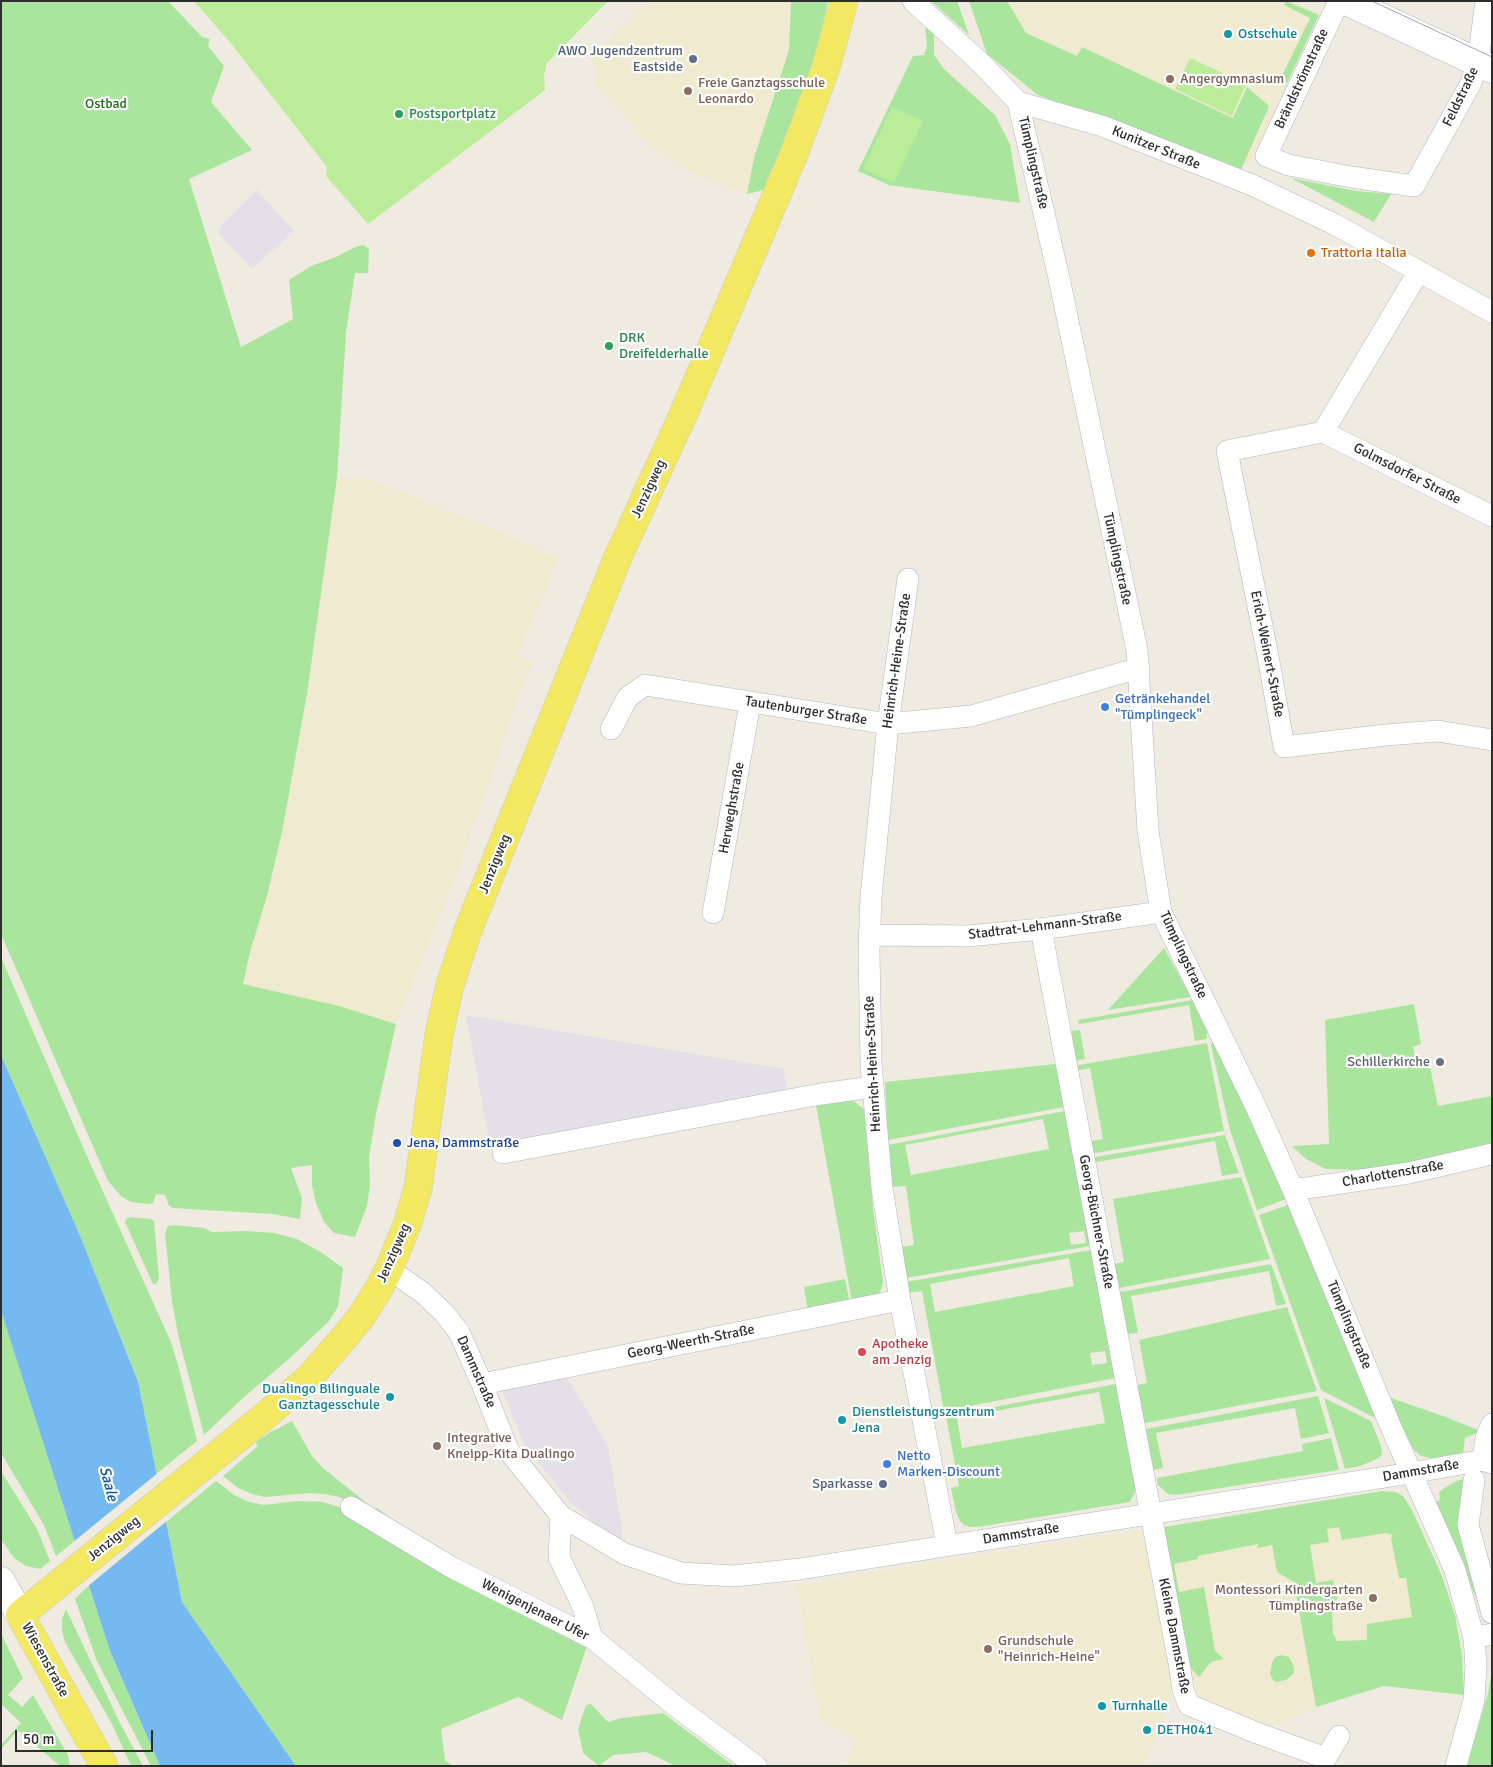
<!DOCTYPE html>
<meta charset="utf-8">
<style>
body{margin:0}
#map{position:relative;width:1493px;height:1767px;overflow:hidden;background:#efebe0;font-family:Signika,sans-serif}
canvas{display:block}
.frame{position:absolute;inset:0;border:2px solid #2d2d2d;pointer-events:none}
.scale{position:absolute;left:15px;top:1730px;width:138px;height:22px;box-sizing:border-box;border:2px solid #2d2d2d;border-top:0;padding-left:6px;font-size:15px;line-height:18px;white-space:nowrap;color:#2d2d2d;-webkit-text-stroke:4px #fff;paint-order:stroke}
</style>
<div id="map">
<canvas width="1493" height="1767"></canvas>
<div class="frame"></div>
<div class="scale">50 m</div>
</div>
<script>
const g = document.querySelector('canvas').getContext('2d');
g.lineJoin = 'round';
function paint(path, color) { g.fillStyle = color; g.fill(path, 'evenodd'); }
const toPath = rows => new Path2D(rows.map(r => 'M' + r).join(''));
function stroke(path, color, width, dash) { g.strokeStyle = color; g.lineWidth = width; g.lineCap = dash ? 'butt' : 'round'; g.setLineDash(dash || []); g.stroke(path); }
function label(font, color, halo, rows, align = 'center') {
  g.font = font + ' Signika,sans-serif'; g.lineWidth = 4.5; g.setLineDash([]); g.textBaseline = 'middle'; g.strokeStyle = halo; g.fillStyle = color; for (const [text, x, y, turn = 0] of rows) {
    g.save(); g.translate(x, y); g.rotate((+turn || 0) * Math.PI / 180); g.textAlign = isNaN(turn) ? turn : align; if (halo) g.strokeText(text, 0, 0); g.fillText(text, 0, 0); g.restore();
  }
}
paint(toPath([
 [257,190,294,231,252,269,219,234,221,226],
 [466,1015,783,1069,788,1093,491,1151],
 [567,1377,608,1446,623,1535,620,1543,572,1504,525,1447,502,1390]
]), '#e4e0e8');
paint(toPath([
 [650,1,789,1,788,50,753,158,746,194,700,177,654,149,595,85,598,73,593,62,588,59],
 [992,1,1294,1,1319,13,1249,165,1113,109,989,49],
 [337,478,373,480,559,557,518,655,533,663,512,713,496,763,459,869,396,1024,339,1006,243,984,250,952,267,896,294,768,307,694],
 [1382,1491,1396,1492,1403,1496,1412,1510,1442,1576,1455,1615,1464,1695,1384,1686,1316,1707,1257,1733,1189,1705,1158,1528],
 [1146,1529,1176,1687,1145,1766,845,1766,856,1739,820,1722,797,1586,904,1567]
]), '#f0ebd0');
paint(toPath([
 [1,1,168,1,202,37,210,39,208,46,224,66,211,102,252,150,189,179,241,347,293,319,289,280,311,266,336,257,355,247,363,245,369,249,368,273,355,273,346,332,337,478,307,694,282,832,267,896,250,952,243,984,339,1006,396,1024,376,1114,369,1157,370,1185,367,1206,355,1237,334,1233,324,1222,316,1203,312,1185,312,1165,291,1168,302,1198,300,1219,272,1214,173,1208,169,1206,165,1195,156,1194,153,1203,148,1204,131,1202,121,1196,108,1181,1,934],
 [791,1,828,1,815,62,767,189,747,194,754,158,789,50],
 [931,1,957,1,969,35],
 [969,1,1007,1,1026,33,1077,56,1082,47,1233,118,1247,87,1269,106,1240,172,1197,153,1038,95,987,54],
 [1286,1,1319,15,1287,83,1280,80,1310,18,1284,5],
 [925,26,934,35,934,55,944,69,995,115,1010,144,1020,203,889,185,858,171,913,56,924,55,927,46],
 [1291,178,1356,191,1391,194,1374,222],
 [1164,948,1191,997,1108,1010],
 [1,957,86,1154,171,1342,179,1369,197,1441,156,1474,138,1380,81,1238,1,1055],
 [1193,1000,1207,1030,1207,1037,1206,1039,1195,1041,1189,1005,1079,1024,1078,1020],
 [1414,1004,1421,1044,1413,1047,1417,1068,1430,1067,1438,1106,1492,1096,1492,1150,1372,1170,1326,1169,1306,1159,1292,1146,1329,1144,1325,1020],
 [1080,1030,1085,1059,1072,1061,1067,1032],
 [1215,1039,1286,1199,1257,1210,1230,1130,1211,1045],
 [1207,1043,1224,1131,1089,1154,1087,1142,1103,1139,1090,1068,1074,1071,1073,1066],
 [1056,1064,1064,1107,888,1140,885,1082],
 [815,1100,852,1100,864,1109,873,1208,883,1282,881,1290,878,1295,852,1302],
 [1065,1111,1090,1246,906,1278,901,1247,914,1245,906,1186,893,1187,888,1145],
 [1043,1119,1049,1149,911,1175,905,1145],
 [1084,1231,1086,1243,1071,1245,1069,1233],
 [1225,1135,1239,1173,1222,1176,1215,1141,1091,1163,1090,1158],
 [1241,1177,1270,1259,1114,1289,1110,1265,1124,1262,1113,1199],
 [1288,1205,1378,1416,1373,1417,1321,1390,1259,1215],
 [130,1217,150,1219,154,1221,159,1279,156,1284,153,1284,125,1222,126,1219],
 [173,1225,204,1228,212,1232,246,1231,275,1233,297,1239,319,1251,343,1268,338,1307,329,1321,290,1358,243,1398,204,1435,179,1339,172,1302,165,1233,168,1226],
 [1091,1250,1115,1378,944,1411,922,1291,908,1293,906,1282],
 [1069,1258,1074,1286,935,1312,930,1284],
 [1105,1351,1107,1363,1092,1365,1090,1353],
 [1271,1264,1286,1304,1276,1306,1269,1271,1131,1296,1138,1333,1123,1334,1115,1293],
 [845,1279,850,1303,808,1311,804,1287],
 [1287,1307,1317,1391,1140,1424,1133,1386,1147,1383,1139,1340],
 [1,1311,75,1541,56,1556,44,1525,1,1453],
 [1116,1384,1135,1485,1135,1492,1130,1502,978,1527,970,1527,964,1525,960,1521,956,1512,951,1488,959,1486,946,1416],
 [1099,1392,1105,1423,962,1448,957,1418],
 [1318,1396,1329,1433,1301,1439,1295,1408,1156,1433,1163,1468,1149,1471,1141,1430],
 [1388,1397,1446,1417,1478,1430,1477,1433,1465,1438,1463,1453,1453,1456,1431,1458,1421,1456,1414,1450,1409,1441],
 [1324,1398,1371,1421,1381,1446,1382,1454,1379,1458,1360,1466,1345,1469],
 [292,1421,312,1456,323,1468,374,1509,377,1508,412,1535,353,1503,339,1497,324,1494,310,1493,265,1497,252,1494,238,1488,223,1476,258,1446,255,1442,271,1432],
 [1331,1438,1339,1470,1175,1495,1168,1494,1158,1485,1157,1478,1303,1451,1302,1444],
 [1,1471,37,1529,50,1561,40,1569,26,1566,14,1558,1,1539],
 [1467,1478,1477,1596,1476,1598,1435,1503,1440,1500,1439,1492,1446,1487,1456,1481],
 [216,1481,234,1495,249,1502,264,1505,297,1501,323,1502,349,1510,588,1643,562,1720,518,1697,441,1729,445,1760,452,1766,296,1766,182,1602,166,1522],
 [1382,1491,1396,1492,1403,1496,1412,1510,1442,1576,1455,1615,1462,1655,1464,1695,1384,1686,1316,1707,1294,1582,1277,1572,1272,1545,1257,1548,1258,1544,1198,1556,1198,1559,1174,1564,1179,1592,1204,1587,1215,1651,1224,1659,1211,1662,1199,1677,1183,1660,1158,1528],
 [1339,1527,1342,1540,1386,1533,1393,1535,1391,1538,1399,1578,1406,1578,1412,1617,1367,1624,1367,1640,1337,1641,1333,1633,1332,1611,1338,1597,1336,1597,1333,1580,1316,1583,1310,1545,1329,1542,1327,1529],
 [89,1585,110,1651,160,1766,151,1766,97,1661,75,1599],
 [66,1609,119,1721,143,1766,131,1766,112,1724,65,1642,62,1630,62,1619],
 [1,1634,23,1678,8,1695,22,1707,33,1695,68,1755,70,1766,60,1766,18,1730,1,1749,1,1745,21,1723,1,1704],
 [1281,1655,1289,1657,1294,1667,1294,1673,1286,1680,1276,1682,1273,1680,1270,1674,1272,1663,1275,1657],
 [1492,1670,1492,1766,1467,1766,1488,1693],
 [591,1704,608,1722,622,1718,663,1713,734,1766,676,1766,646,1752,613,1755,599,1766,583,1753,578,1729,586,1705]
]), '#aae59d');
paint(toPath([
 [194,1,608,1,547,63,544,75,545,90,368,224,326,176,327,167,229,41],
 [1190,58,1246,84,1232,116,1175,89],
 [892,107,923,121,894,183,863,169]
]), '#bbec99');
paint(toPath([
 [1,1055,81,1238,138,1381,182,1602,296,1766,160,1766,110,1651,1,1311]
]), '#74baf0');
paint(toPath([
 [159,1472,168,1520,87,1587,72,1543]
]), '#efebe0');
const street = toPath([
 [913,1,982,64,1018,102,1102,126,1252,185,1334,224,1492,312],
 [1339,1,1266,156,1289,165,1351,177,1414,186,1471,83,1478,62,1486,1],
 [1018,102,1059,278,1137,650,1148,831,1161,912,1257,1109,1293,1190,1390,1425,1455,1570,1474,1638,1476,1666,1474,1700,1456,1766],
 [1323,432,1227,451,1268,656,1284,747,1386,735,1438,731,1492,740],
 [1323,432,1492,516],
 [1323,432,1419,271],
 [908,579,888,724,871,897,869,950,871,1064,882,1188,900,1300,947,1545],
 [611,729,628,697,645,685,888,724,971,716,1139,668],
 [713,913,750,703],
 [1041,929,1180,1669,1183,1690,1189,1705,1257,1733,1326,1758,1339,1736],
 [869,935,968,936,1041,929,1161,912],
 [503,1153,821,1094,872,1087],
 [1293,1190,1409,1173,1492,1154],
 [389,1269,423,1293,444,1313,459,1332,482,1384,508,1450,561,1516,559,1557,583,1607,592,1638],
 [482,1384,900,1300],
 [1483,1460,1486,1438,1492,1424],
 [1474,1480,1468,1525,1492,1613],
 [351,1507,451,1567,592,1638,673,1704,756,1766],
 [561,1516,625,1554,681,1573,734,1576,800,1569,901,1553,1411,1473,1483,1460,1492,1463],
 [1474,1638,1492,1634]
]);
const secondary = toPath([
 [1346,1,1492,69],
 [1,1581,20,1615]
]);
const primary = toPath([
 [104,1766,20,1615,260,1420,309,1378,343,1339,361,1317,378,1290,389,1269,407,1225,418,1188,439,1034,450,985,468,930,618,557,683,415,794,154,826,67,844,1]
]);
stroke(street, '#b3b4c1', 22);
stroke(secondary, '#b3b4c1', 29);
stroke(primary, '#cdcdcd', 29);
stroke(street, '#fff', 21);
stroke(secondary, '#fff', 28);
stroke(primary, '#f2e862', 28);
stroke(toPath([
 [1372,1,1492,57]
]), '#a3a2b7', 1);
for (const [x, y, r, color] of [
 [1228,34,5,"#0f9aa8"],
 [693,59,5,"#5c6f8a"],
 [1170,79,5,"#8d6e63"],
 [688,91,5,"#8d6e63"],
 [399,114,5,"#2e9e5b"],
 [1311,253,5,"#e8710a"],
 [609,346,5,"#2e9e5b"],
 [1105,707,5,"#3f7fe0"],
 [1440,1062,5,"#6b7280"],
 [397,1143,5,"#1a4fb4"],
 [862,1352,5,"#e0444e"],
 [390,1397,5,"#0f9aa8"],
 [842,1420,5,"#0f9aa8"],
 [437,1446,5,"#8d6e63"],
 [887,1464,5,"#3f7fe0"],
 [883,1484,5,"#5c6f8a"],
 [1373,1598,5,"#8d6e63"],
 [988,1649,5,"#8d6e63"],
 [1102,1706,5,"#0f9aa8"],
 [1147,1730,5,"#0f9aa8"]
]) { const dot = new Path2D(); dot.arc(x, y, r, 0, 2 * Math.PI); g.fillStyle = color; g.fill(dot); stroke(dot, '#fff', 2); }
label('14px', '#0d838f', '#fff', [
 ["Ostschule",1238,34],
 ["Dualingo Bilinguale",380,1389,"right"],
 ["Ganztagesschule",380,1405,"right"],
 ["Dienstleistungszentrum",852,1412],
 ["Jena",852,1428],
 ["Turnhalle",1112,1706],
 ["DETH041",1157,1730]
], 'left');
label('14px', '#4e5e75', '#fff', [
 ["AWO Jugendzentrum",683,51],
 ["Eastside",683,67],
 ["Sparkasse",873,1484]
], 'right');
label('14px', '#785e54', '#fff', [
 ["Angergymnasium",1180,79],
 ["Freie Ganztagsschule",698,83],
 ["Leonardo",698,99],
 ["Integrative",447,1438],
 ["Kneipp-Kita Dualingo",447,1454],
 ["Montessori Kindergarten",1363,1590,"right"],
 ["Tümplingstraße",1363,1606,"right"],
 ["Grundschule",998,1641],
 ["\"Heinrich-Heine\"",998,1657]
], 'left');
label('14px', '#2d2d2d', '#fff', [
 ["Brändströmstraße",1302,79,-65],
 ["Feldstraße",1461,97,-64],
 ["Kunitzer Straße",1156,148,22],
 ["Tümplingstraße",1033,163,77],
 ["Golmsdorfer Straße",1407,474,27],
 ["Jenzigweg",649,489,-65],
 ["Tümplingstraße",1117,559,78],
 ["Erich-Weinert-Straße",1267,654,79],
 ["Heinrich-Heine-Straße",897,661,-82],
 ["Tautenburger Straße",806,711,9],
 ["Herweghstraße",732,808,-80],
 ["Jenzigweg",495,864,-68],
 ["Stadtrat-Lehmann-Straße",1045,926,-7],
 ["Tümplingstraße",1183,955,65],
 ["Heinrich-Heine-Straße",873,1064,-93],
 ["Charlottenstraße",1393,1174,-10],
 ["Georg-Büchner-Straße",1096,1222,79],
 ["Jenzigweg",394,1253,-66],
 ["Tümplingstraße",1349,1325,67],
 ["Georg-Weerth-Straße",691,1342,-11],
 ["Dammstraße",476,1372,66],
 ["Dammstraße",1421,1471,-10],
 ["Dammstraße",1021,1534,-9],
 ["Jenzigweg",114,1539,-39],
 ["Wenigenjenaer Ufer",535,1610,27],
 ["Kleine Dammstraße",1174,1636,79],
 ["Wiesenstraße",45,1660,61]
]);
label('14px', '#1e6d1b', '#fff', [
 ["Ostbad",106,104]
]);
label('14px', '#27864d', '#fff', [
 ["Postsportplatz",409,114],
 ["DRK",619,338],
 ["Dreifelderhalle",619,354]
], 'left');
label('14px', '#c56008', '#fff', [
 ["Trattoria Italia",1321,253]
], 'left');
label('14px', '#366cbe', '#fff', [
 ["Getränkehandel",1115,699],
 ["\"Tümplingeck\"",1115,715],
 ["Netto",897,1456],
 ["Marken-Discount",897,1472]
], 'left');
label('14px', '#5b616d', '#fff', [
 ["Schillerkirche",1430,1062]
], 'right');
label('14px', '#164399', '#fff', [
 ["Jena, Dammstraße",407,1143]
], 'left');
label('14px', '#be3a42', '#fff', [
 ["Apotheke",872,1344],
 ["am Jenzig",872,1360]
], 'left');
label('italic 15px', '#0d55a2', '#fff', [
 ["Saale",108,1484,75]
]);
</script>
